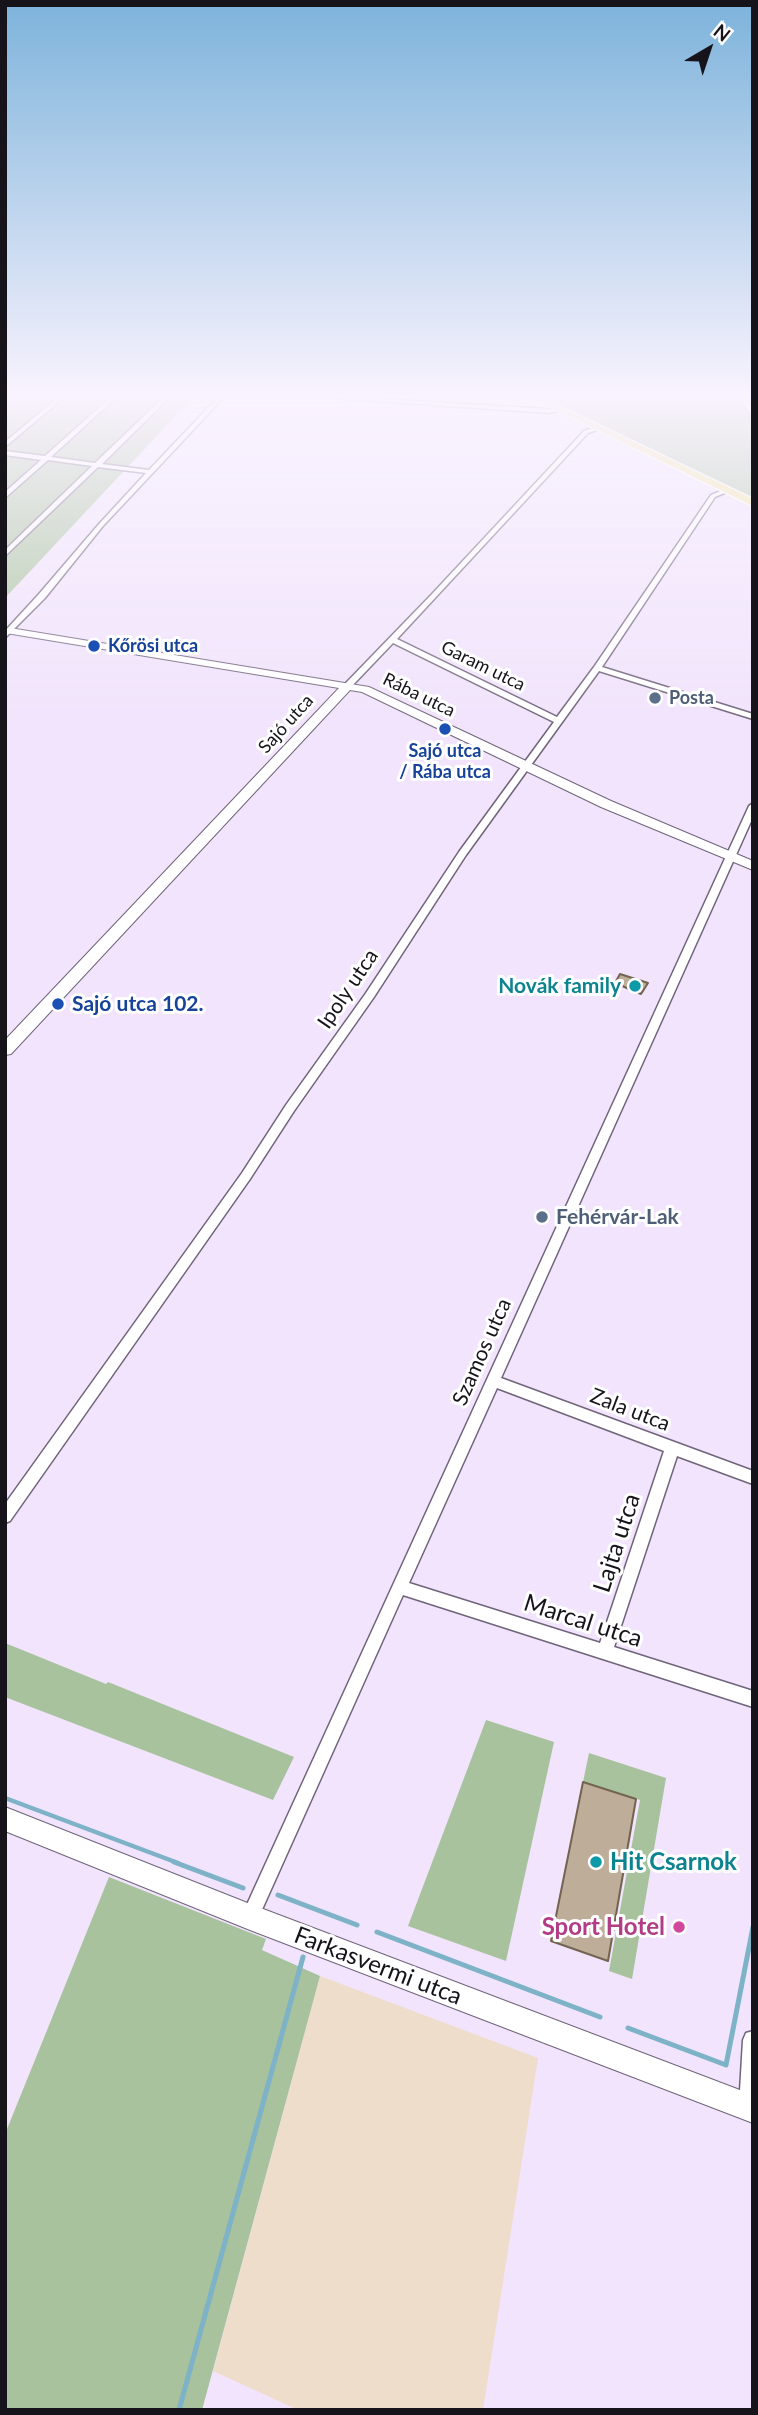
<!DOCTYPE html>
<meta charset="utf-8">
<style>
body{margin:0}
#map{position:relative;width:758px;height:2415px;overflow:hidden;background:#f1e4fc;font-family:Lato,sans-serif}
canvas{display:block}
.frame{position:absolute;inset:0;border:7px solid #17131b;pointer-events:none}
.north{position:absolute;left:674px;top:14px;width:70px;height:70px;-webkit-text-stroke:5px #fff;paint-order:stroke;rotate:39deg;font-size:19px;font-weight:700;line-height:28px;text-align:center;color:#17131b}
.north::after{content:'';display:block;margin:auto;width:24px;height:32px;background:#17131b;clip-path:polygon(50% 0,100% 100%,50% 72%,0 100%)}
</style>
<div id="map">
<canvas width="758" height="2415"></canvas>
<div class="frame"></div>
<div class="north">N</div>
</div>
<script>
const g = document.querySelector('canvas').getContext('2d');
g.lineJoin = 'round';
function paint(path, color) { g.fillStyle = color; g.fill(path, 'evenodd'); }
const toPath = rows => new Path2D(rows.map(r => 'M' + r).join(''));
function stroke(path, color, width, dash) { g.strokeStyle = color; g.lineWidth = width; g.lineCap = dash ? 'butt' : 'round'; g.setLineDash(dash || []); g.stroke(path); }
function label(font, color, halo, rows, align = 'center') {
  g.font = font + ' Lato,sans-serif'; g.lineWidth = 6; g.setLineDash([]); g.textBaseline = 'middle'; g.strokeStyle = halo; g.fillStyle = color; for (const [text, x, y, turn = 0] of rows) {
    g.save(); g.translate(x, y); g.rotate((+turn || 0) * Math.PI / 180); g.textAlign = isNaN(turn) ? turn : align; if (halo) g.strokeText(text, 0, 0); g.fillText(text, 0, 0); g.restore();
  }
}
paint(toPath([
 [320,1976,538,2058,483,2410,298,2410,213,2371]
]), '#efddcc');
paint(toPath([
 [5,394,196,394,5,598],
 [528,394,740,394,753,416,753,503],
 [5,1643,106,1684,108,1682,294,1757,273,1800,5,1697],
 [486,1720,554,1742,506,1961,408,1926],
 [589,1753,666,1778,632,1979,609,1971,640,1800,583,1782],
 [109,1877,266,1939,262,1950,320,1976,202,2410,5,2410,5,2134]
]), '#a8c29d');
stroke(toPath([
 [5,1798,178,1863]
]), '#7db2c7', 4.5);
stroke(toPath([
 [174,1862,243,1888],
 [278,1895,357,1925],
 [377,1932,600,2017],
 [628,2028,726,2065,753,1927],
 [179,2410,303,1957]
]), '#7db2c7', 5);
const building = toPath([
 [620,974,648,983,641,994,615,983,620,974],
 [583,1782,636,1799,608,1961,551,1941,583,1782]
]);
paint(building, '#beae99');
stroke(building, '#726451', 2);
const street = toPath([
 [9,394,15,394,5,401,5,396,9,394],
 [62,394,68,394,5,447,5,442,62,394],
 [114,394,120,394,51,457,95,463,167,394,173,394,102,464,149,470,221,394,227,394,103,526,45,598,5,638,5,631,39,594,99,524,146,473,98,467,5,556,5,550,92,466,48,460,5,498,5,492,41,460,5,455,5,451,45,456,114,394],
 [272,394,297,394,549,409,560,408,563,410,549,413,272,394],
 [598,426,600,429,588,433,397,639,557,717,594,667,711,495,727,488,730,490,729,491,715,497,602,667,753,714,753,719,599,671,466,855,374,997,294,1111,250,1179,10,1521,5,1523,5,1504,242,1173,286,1105,366,993,459,852,554,722,393,643,350,688,343,686,432,594,584,431,598,426],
 [753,803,753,817,501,1378,753,1471,753,1484,677,1456,614,1647,753,1691,753,1707,403,1595,256,1923,250,1926,244,1923,241,1917,244,1911,749,806,753,803],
 [497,1388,664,1451,600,1643,409,1583,497,1388],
 [753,2031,753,2116,749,2118,742,2115,739,2108,743,2040,746,2033,753,2031]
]);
const secondary = toPath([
 [736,394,744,394,753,409,753,418,736,394],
 [10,628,369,687,611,801,753,861,753,870,601,807,362,692,350,690,11,1054,5,1055,5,1040,339,688,6,633,5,630,10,628],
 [5,1807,250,1904,753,2095,753,2123,250,1930,5,1831,5,1807]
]);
const primary = toPath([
 [524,394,534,394,753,499,753,506,524,394]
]);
stroke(street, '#6f6479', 3);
stroke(secondary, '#6f6479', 2);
stroke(primary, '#fff', 3);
paint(street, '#fff');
paint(secondary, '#fff');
paint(primary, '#f2e896');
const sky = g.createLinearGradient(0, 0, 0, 732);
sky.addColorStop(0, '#7db3db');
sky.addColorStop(0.54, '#f9f3fe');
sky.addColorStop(1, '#f9f3fe00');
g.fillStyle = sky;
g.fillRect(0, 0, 758, 732);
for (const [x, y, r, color] of [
 [94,646,7,"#1a4fb4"],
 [655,698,7,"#5c6f8a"],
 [445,729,7,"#1a4fb4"],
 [635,986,7,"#0f9aa8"],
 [58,1004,7,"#1a4fb4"],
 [542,1217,7,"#5c6f8a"],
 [596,1862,7,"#0f9aa8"],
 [679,1927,7,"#d1479c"]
]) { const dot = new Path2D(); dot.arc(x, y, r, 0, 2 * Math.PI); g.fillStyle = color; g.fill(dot); stroke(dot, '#fff', 2.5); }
label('bold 18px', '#164399', '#fff', [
 ["Kőrösi utca",108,646],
 ["Sajó utca",445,751,"center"],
 ["/ Rába utca",445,772,"center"]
], 'left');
label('18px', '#17131b', '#fff', [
 ["Garam utca",483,666,26],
 ["Rába utca",419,695,26],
 ["Sajó utca",286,724,-48]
]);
label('bold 18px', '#4e5e75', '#fff', [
 ["Posta",669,698]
], 'left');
label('bold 21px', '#0d838f', '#fff', [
 ["Novák family",621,986]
], 'right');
label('21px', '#17131b', '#fff', [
 ["Ipoly utca",348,989,-56],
 ["Szamos utca",482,1352,-66],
 ["Zala utca",630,1410,21]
]);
label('bold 21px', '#164399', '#fff', [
 ["Sajó utca 102.",72,1004]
], 'left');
label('bold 21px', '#4e5e75', '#fff', [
 ["Fehérvár-Lak",556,1217]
], 'left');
label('24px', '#17131b', '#fff', [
 ["Lajta utca",617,1543,-72],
 ["Marcal utca",583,1621,18],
 ["Farkasvermi utca",378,1966,21]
]);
label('bold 24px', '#0d838f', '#fff', [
 ["Hit Csarnok",610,1862]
], 'left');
label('bold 24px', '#b23c85', '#fff', [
 ["Sport Hotel",665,1927]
], 'right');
</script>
